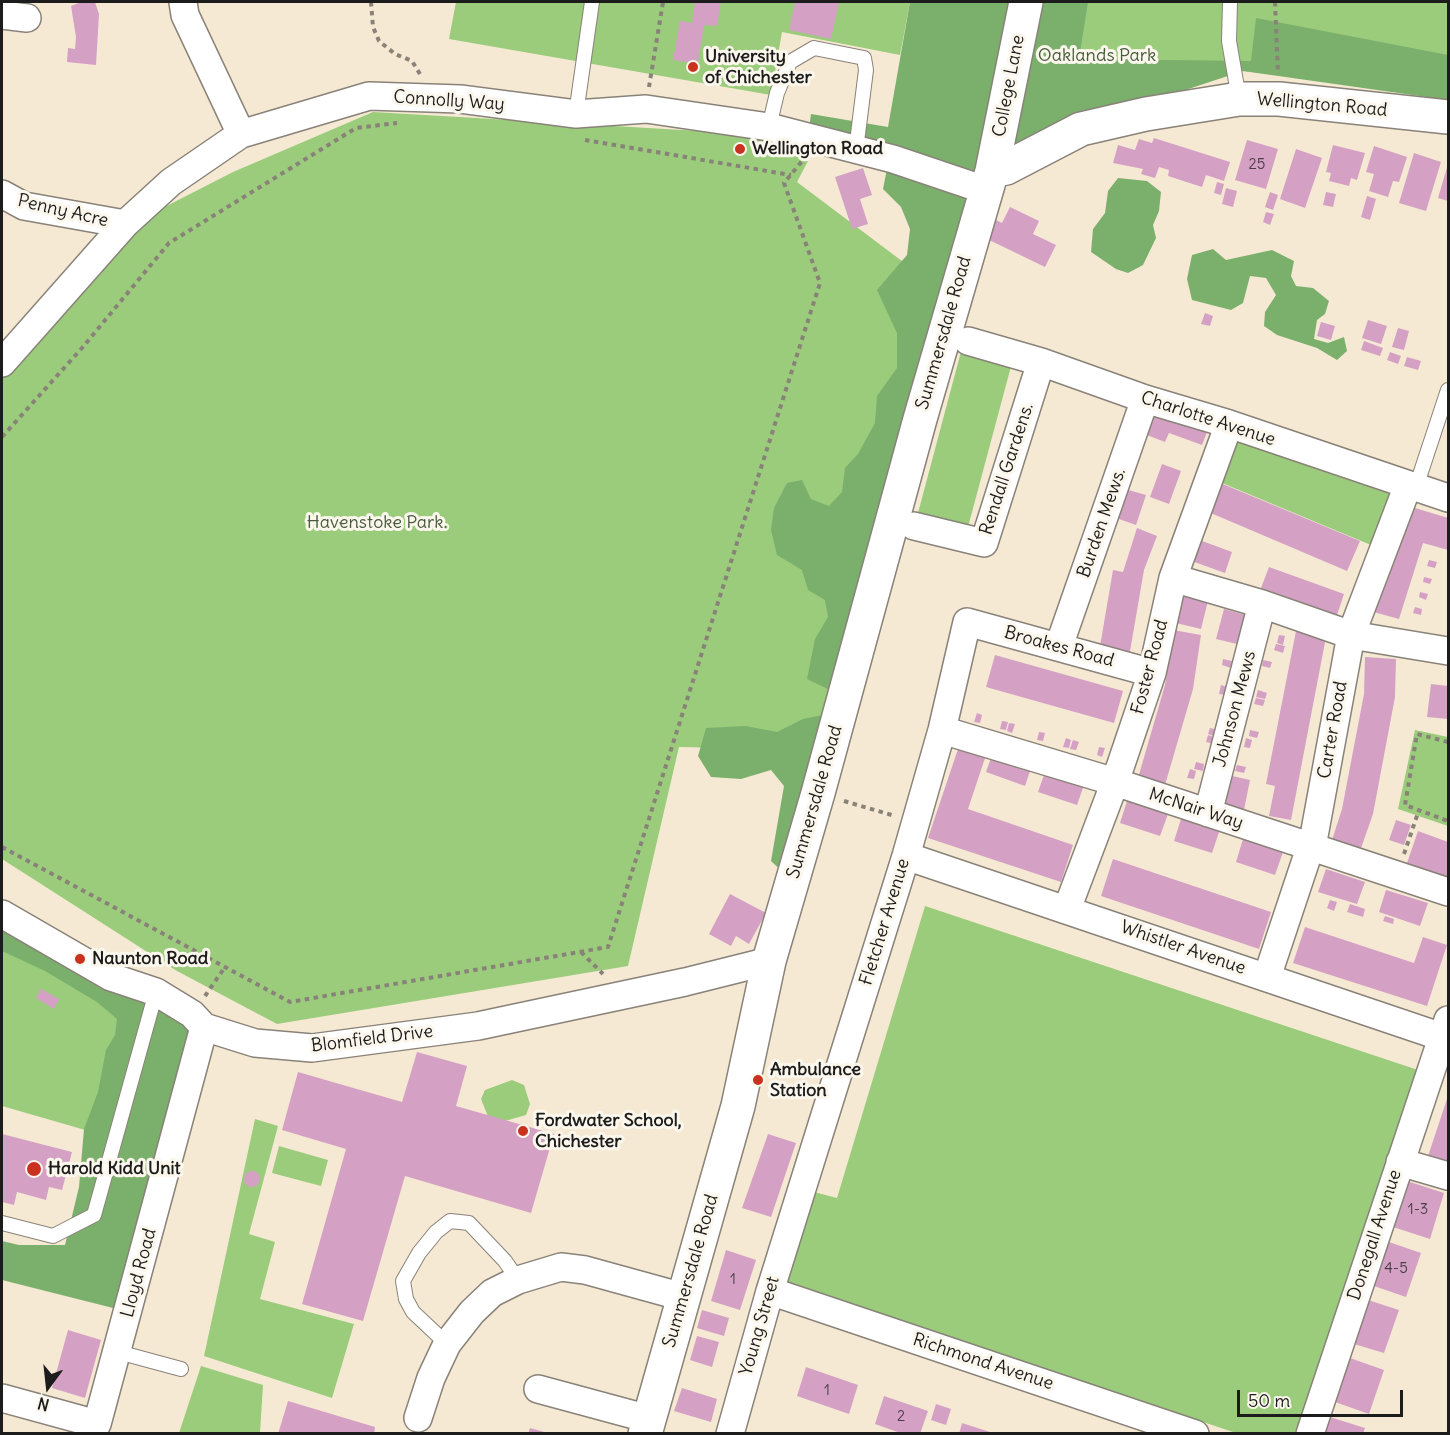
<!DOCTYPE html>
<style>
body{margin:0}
#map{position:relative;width:1450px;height:1435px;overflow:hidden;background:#f6e9d4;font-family:Delius,sans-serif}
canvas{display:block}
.frame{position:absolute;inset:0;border:3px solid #1c1c1c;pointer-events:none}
.north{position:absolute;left:18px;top:1357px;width:60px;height:60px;-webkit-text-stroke:4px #fbf7ec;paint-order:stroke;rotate:195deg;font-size:16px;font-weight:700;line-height:24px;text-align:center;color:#1c1c1c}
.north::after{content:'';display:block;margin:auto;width:21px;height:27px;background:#1c1c1c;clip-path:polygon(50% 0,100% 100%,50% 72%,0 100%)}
.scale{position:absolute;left:1237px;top:1390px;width:166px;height:27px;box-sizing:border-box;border:3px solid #1c1c1c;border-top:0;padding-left:8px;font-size:18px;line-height:21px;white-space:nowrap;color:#1c1c1c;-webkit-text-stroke:4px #fbf7ec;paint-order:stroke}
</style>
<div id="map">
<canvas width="1450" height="1435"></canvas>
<div class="frame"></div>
<div class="north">N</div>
<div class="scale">50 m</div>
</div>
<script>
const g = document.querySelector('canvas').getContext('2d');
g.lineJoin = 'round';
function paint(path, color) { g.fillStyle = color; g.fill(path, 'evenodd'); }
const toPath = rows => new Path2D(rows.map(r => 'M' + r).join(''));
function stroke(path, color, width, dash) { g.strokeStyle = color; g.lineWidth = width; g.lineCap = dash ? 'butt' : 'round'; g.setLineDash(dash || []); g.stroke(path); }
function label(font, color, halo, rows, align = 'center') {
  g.font = font + ' Delius,sans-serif'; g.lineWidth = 6; g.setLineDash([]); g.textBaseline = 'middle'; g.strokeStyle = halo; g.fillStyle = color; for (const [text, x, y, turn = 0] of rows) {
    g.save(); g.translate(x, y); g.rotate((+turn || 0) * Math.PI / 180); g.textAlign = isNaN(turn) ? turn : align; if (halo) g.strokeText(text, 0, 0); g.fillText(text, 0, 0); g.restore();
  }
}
paint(toPath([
 [456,2,910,2,900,55,782,32,771,95,449,39],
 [1052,2,1448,2,1448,96,1243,71,1025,135],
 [373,112,820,138,797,182,947,295,823,750,679,747,628,966,277,1024,177,971,2,859,2,378,145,217,233,172],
 [963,344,1013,359,968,527,918,513],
 [1234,436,1400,491,1383,550,1215,480],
 [1415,730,1448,737,1448,826,1398,809],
 [2,905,193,1022,158,1151,2,1106],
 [925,906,1418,1070,1295,1433,1236,1433,787,1283,814,1192,837,1198],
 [512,1080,524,1085,530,1104,526,1115,498,1123,489,1119,481,1099,485,1090],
 [255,1119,278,1126,249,1234,275,1242,260,1299,354,1324,332,1398,204,1356],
 [279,1146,328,1160,321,1186,272,1173],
 [201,1366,263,1385,260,1433,179,1433]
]), '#9acc7c');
paint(toPath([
 [910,2,1088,2,1079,59,1251,61,1256,18,1448,55,1448,100,1243,71,985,156,980,174,809,129,811,114,888,127],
 [889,158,976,183,838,694,807,679,815,639,828,617,825,600,808,590,802,570,777,555,771,530,774,508,787,483,802,480,811,499,829,506,842,492,845,468,858,454,875,423,877,396,897,368,897,333,877,290,907,255,910,229,901,207,883,189],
 [1118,178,1147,181,1161,192,1159,211,1153,225,1156,238,1143,265,1128,273,1116,269,1091,252,1093,229,1105,213,1108,191],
 [1213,249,1226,260,1272,250,1294,261,1291,276,1296,286,1313,288,1329,301,1325,314,1317,320,1314,339,1328,343,1344,337,1347,351,1337,360,1317,348,1277,335,1264,326,1265,312,1276,295,1266,278,1250,276,1243,303,1231,310,1192,300,1187,279,1192,255],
 [833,713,785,874,771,861,784,786,771,770,741,779,711,777,698,756,706,728,746,726,777,732,803,719],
 [2,911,193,1022,117,1309,2,1280,2,1241,19,1245,65,1245,79,1187,84,1129,98,1092,106,1050,115,1035,117,1019,97,1002,45,971,2,951]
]), '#7bb06c');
paint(toPath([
 [81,2,95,2,99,14,96,65,67,62,68,48,75,49,76,37,71,6],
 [695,2,721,2,717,26,704,25,698,64,673,60,680,21,692,23],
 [795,2,839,2,831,39,789,30],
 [1154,138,1230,162,1224,181,1206,175,1202,187,1168,176,1169,170,1159,167,1155,178,1141,174,1143,169,1113,163,1118,145,1135,150,1139,139,1152,143],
 [1247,140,1278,149,1266,189,1235,180],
 [1333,145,1365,153,1357,180,1351,178,1349,186,1329,181,1331,173,1326,172],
 [1374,146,1407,157,1399,182,1393,181,1388,197,1369,191,1374,174,1366,172],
 [1296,149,1322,158,1305,208,1280,199],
 [1414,153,1441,162,1426,211,1399,203],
 [1448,164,1448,201,1438,198],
 [863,168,872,195,860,199,868,224,852,229,835,177],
 [1217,182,1224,184,1221,195,1214,193],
 [1226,188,1237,191,1233,207,1222,204],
 [1270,192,1278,195,1273,210,1265,207],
 [1326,192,1336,194,1333,207,1323,205],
 [1367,196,1376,199,1370,220,1361,217],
 [1010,207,1039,221,1033,234,1056,245,1045,267,985,238,994,219,1002,223],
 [1266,212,1274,214,1270,225,1263,222],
 [1205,313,1213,316,1210,326,1201,324],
 [1368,320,1387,326,1381,344,1362,338],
 [1321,322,1335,326,1331,340,1317,336],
 [1398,328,1409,331,1404,350,1392,347],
 [1364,341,1383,348,1380,356,1361,350],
 [1390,352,1401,356,1398,364,1387,360],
 [1407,357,1421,361,1418,370,1404,366],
 [1154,405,1209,427,1202,445,1169,433,1165,442,1144,434],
 [1162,464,1181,471,1169,504,1150,497],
 [1218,482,1360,541,1347,571,1206,511],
 [1125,489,1146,495,1136,525,1116,518],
 [1402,504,1448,518,1448,550,1423,543,1399,619,1370,611],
 [1137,528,1157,536,1144,570,1129,657,1099,652,1113,570,1123,572],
 [1194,538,1232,552,1225,573,1186,559],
 [1429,560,1437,562,1435,568,1427,566],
 [1269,567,1344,594,1337,615,1261,588],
 [1424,577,1432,579,1430,584,1423,582],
 [1185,587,1210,593,1201,629,1176,623],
 [1420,592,1428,594,1426,600,1419,597],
 [1415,607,1422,609,1421,615,1413,613],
 [1224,609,1245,615,1237,644,1216,639],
 [1173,630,1201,635,1193,689,1165,785,1138,778,1165,685],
 [1296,631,1326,637,1291,820,1269,816,1275,786,1266,784],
 [1279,635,1285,636,1283,645,1277,643],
 [1276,644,1285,646,1283,653,1274,650],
 [995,655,1123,691,1114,723,986,687],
 [1365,657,1396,659,1395,697,1373,814,1360,851,1332,840,1342,809,1364,694],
 [1223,659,1232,661,1231,668,1222,665],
 [1263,660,1272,662,1270,668,1262,666],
 [1431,684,1448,686,1448,719,1427,717],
 [1221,685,1227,687,1225,695,1219,694],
 [1258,690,1267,693,1265,699,1256,697],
 [1256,698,1265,700,1263,706,1254,704],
 [977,713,982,715,980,723,974,722],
 [1002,721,1008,722,1006,730,1000,729],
 [1009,723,1015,724,1012,733,1007,731],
 [1210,728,1218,730,1217,737,1208,734],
 [1250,730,1259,732,1257,738,1249,736],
 [1039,732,1045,733,1043,741,1037,740],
 [1208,735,1216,738,1215,744,1206,742],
 [1066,738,1071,740,1069,748,1063,747],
 [1246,738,1252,740,1250,748,1244,747],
 [1073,740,1079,742,1076,750,1070,749],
 [959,746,986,755,968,809,1073,845,1061,882,928,838],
 [1099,747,1105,748,1102,757,1097,755],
 [993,752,1032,765,1025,786,986,772],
 [1196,762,1204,764,1203,771,1194,769],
 [1237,765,1246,767,1244,773,1235,771],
 [1046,769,1085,782,1077,805,1038,792],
 [1190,769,1196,771,1194,779,1187,778],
 [1228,775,1250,780,1244,810,1222,805],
 [1127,801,1168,814,1160,836,1120,823],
 [1181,819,1219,832,1212,853,1174,841],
 [1396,820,1411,825,1404,845,1389,840],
 [1418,831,1448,842,1448,878,1407,863],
 [1243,839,1283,852,1275,875,1236,862],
 [1113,859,1271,912,1259,949,1101,896],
 [1326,869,1365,882,1357,904,1318,892],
 [1386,890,1428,903,1420,926,1379,912],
 [730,894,766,913,749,944,736,936,731,946,709,934],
 [1330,900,1337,902,1334,911,1327,908],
 [1350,904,1365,909,1363,917,1347,912],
 [1385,916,1394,919,1393,924,1383,921],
 [1305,927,1414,963,1423,937,1447,945,1427,1006,1293,963],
 [41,989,59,999,54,1009,36,998],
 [417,1052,467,1066,456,1106,554,1134,531,1213,405,1176,363,1321,302,1304,346,1149,282,1130,298,1072,402,1102],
 [1448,1096,1448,1170,1426,1162],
 [2,1134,72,1152,62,1190,49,1187,46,1200,17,1192,14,1205,2,1202],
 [768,1134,796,1143,771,1217,742,1208],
 '244 1179a8 8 0 1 1 16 0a8 8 0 1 1-16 0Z',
 [1407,1181,1444,1193,1430,1239,1393,1227],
 [1386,1241,1421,1253,1406,1297,1371,1285],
 [726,1250,756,1260,740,1310,711,1301],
 [1368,1300,1399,1310,1384,1353,1354,1344],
 [702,1310,729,1318,724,1336,697,1328],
 [68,1330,101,1340,85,1398,52,1388],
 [697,1336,719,1342,712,1367,690,1360],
 [1350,1358,1384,1370,1369,1414,1335,1402],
 [806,1367,858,1385,849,1414,797,1396],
 [682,1388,717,1399,711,1422,674,1411],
 [884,1396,928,1411,920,1434,903,1434,875,1424],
 [288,1401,375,1427,374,1434,278,1434],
 [936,1404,951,1409,946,1425,931,1420],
 [1330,1417,1365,1428,1363,1434,1325,1434],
 [962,1423,993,1433,993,1434,959,1434],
 [530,1428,548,1433,548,1434,528,1434]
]), '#d4a1c5');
const service = toPath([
 [1230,2,1229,41,1239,99],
 [576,114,592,2],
 [769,127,777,93,790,62,814,48,864,58,866,70,856,150],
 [1416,487,1448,390],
 [2,1223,53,1236,94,1215,156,992],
 [447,1344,413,1312,406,1299,403,1281,419,1253,436,1232,450,1221,469,1223,505,1261,518,1280],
 [118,1352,181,1369]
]);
const minor = toPath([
 [183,2,185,15,241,134],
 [2,15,27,18],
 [2,194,24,206,125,224],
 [968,341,1041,362,1145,399,1229,424,1448,498],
 [2,363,125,224,171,182,241,134,369,96,460,99,576,114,646,109,769,127,893,159,985,190],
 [914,526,984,543,1041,362],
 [1173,578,1262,604,1351,635,1448,651],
 [1059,646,1145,399],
 [942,730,1115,782,1448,892],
 [1208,813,1262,604],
 [906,856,1442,1037],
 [1067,909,1115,782,1152,673,1173,578,1229,424],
 [2,914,111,977,156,992,192,1014,204,1027,255,1043,312,1048,478,1026,685,982,769,961],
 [1267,977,1314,836,1351,635,1408,485],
 [1400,1162,1448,1176],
 [770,1291,1195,1434],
 [538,1389,649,1419],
 [2,1398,97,1424,204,1027],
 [418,1418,431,1378,447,1344,472,1312,492,1293,518,1280,561,1267,585,1270,683,1297],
 [730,1434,770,1291,906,856,942,730,967,622,1152,673],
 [1310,1434,1448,1020]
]);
const tertiary = toPath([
 [992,171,1006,168,1081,129,1146,114,1239,99,1279,99,1448,117],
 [645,1434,738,1106,769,961,818,793,920,419,992,171,1026,2]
]);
stroke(service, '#898278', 16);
stroke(minor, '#898278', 30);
stroke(tertiary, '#898278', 36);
stroke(toPath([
 [371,2,373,27,379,41,395,54,412,61,420,74],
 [1275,2,1278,74],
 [649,87,663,2],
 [585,140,791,175],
 [2,437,82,348,169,243,356,128,397,123],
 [1448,742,1417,734,1405,805,1448,821],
 [844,801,895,816],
 [2,847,290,1002,608,947,820,283,784,183,803,160],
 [1404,854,1419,810],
 [581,952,603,974],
 [205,996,225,967]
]), '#898278', 4, [4.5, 4.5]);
stroke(service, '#fff', 14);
stroke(minor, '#fff', 27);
stroke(tertiary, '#fff', 33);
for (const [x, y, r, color] of [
 [693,67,6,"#c8321e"],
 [740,149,6,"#c8321e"],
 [80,959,6,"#c8321e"],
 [758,1080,6,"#c8321e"],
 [523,1131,6,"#c8321e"],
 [34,1169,8,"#c8321e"]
]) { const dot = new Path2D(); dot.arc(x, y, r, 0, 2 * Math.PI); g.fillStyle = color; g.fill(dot); stroke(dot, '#fbf7ec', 2); }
label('15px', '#4a3d46', null, [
 ["25",1257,165],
 ["1-3",1418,1210],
 ["4-5",1396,1269],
 ["1",733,1280],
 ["1",827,1391],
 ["2",901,1417]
]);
label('18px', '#485a3e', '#fbf7ec', [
 ["Oaklands Park",1097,56],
 ["Havenstoke Park.",377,523]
]);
label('bold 18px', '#1c1c1c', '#fbf7ec', [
 ["University",705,57],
 ["of Chichester",705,78],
 ["Wellington Road",752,149],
 ["Naunton Road",92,959],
 ["Ambulance",770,1070],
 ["Station",770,1091],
 ["Fordwater School,",535,1121],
 ["Chichester",535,1142],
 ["Harold Kidd Unit",48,1169]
], 'left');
label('18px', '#1c1c1c', '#fbf7ec', [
 ["College Lane",1009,86,-79],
 ["Connolly Way",449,101,4],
 ["Wellington Road",1322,105,5],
 ["Penny Acre",63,211,13],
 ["Summersdale Road",944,333,-74],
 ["Charlotte Avenue",1208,419,18],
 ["Rendall Gardens.",1007,469,-72],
 ["Burden Mews.",1102,523,-71],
 ["Broakes Road",1059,647,15],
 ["Foster Road",1150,667,-75],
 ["Johnson Mews",1235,709,-75],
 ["Carter Road",1333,730,-80],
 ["Summersdale Road",815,802,-74],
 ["McNair Way",1196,809,18],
 ["Fletcher Avenue",885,922,-73],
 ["Whistler Avenue",1183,948,19],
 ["Blomfield Drive",372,1039,-7],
 ["Donegall Avenue",1375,1235,-72],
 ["Summersdale Road",691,1271,-74],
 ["Lloyd Road",139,1273,-75],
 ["Young Street",760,1326,-74],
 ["Richmond Avenue",983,1362,18]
]);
</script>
